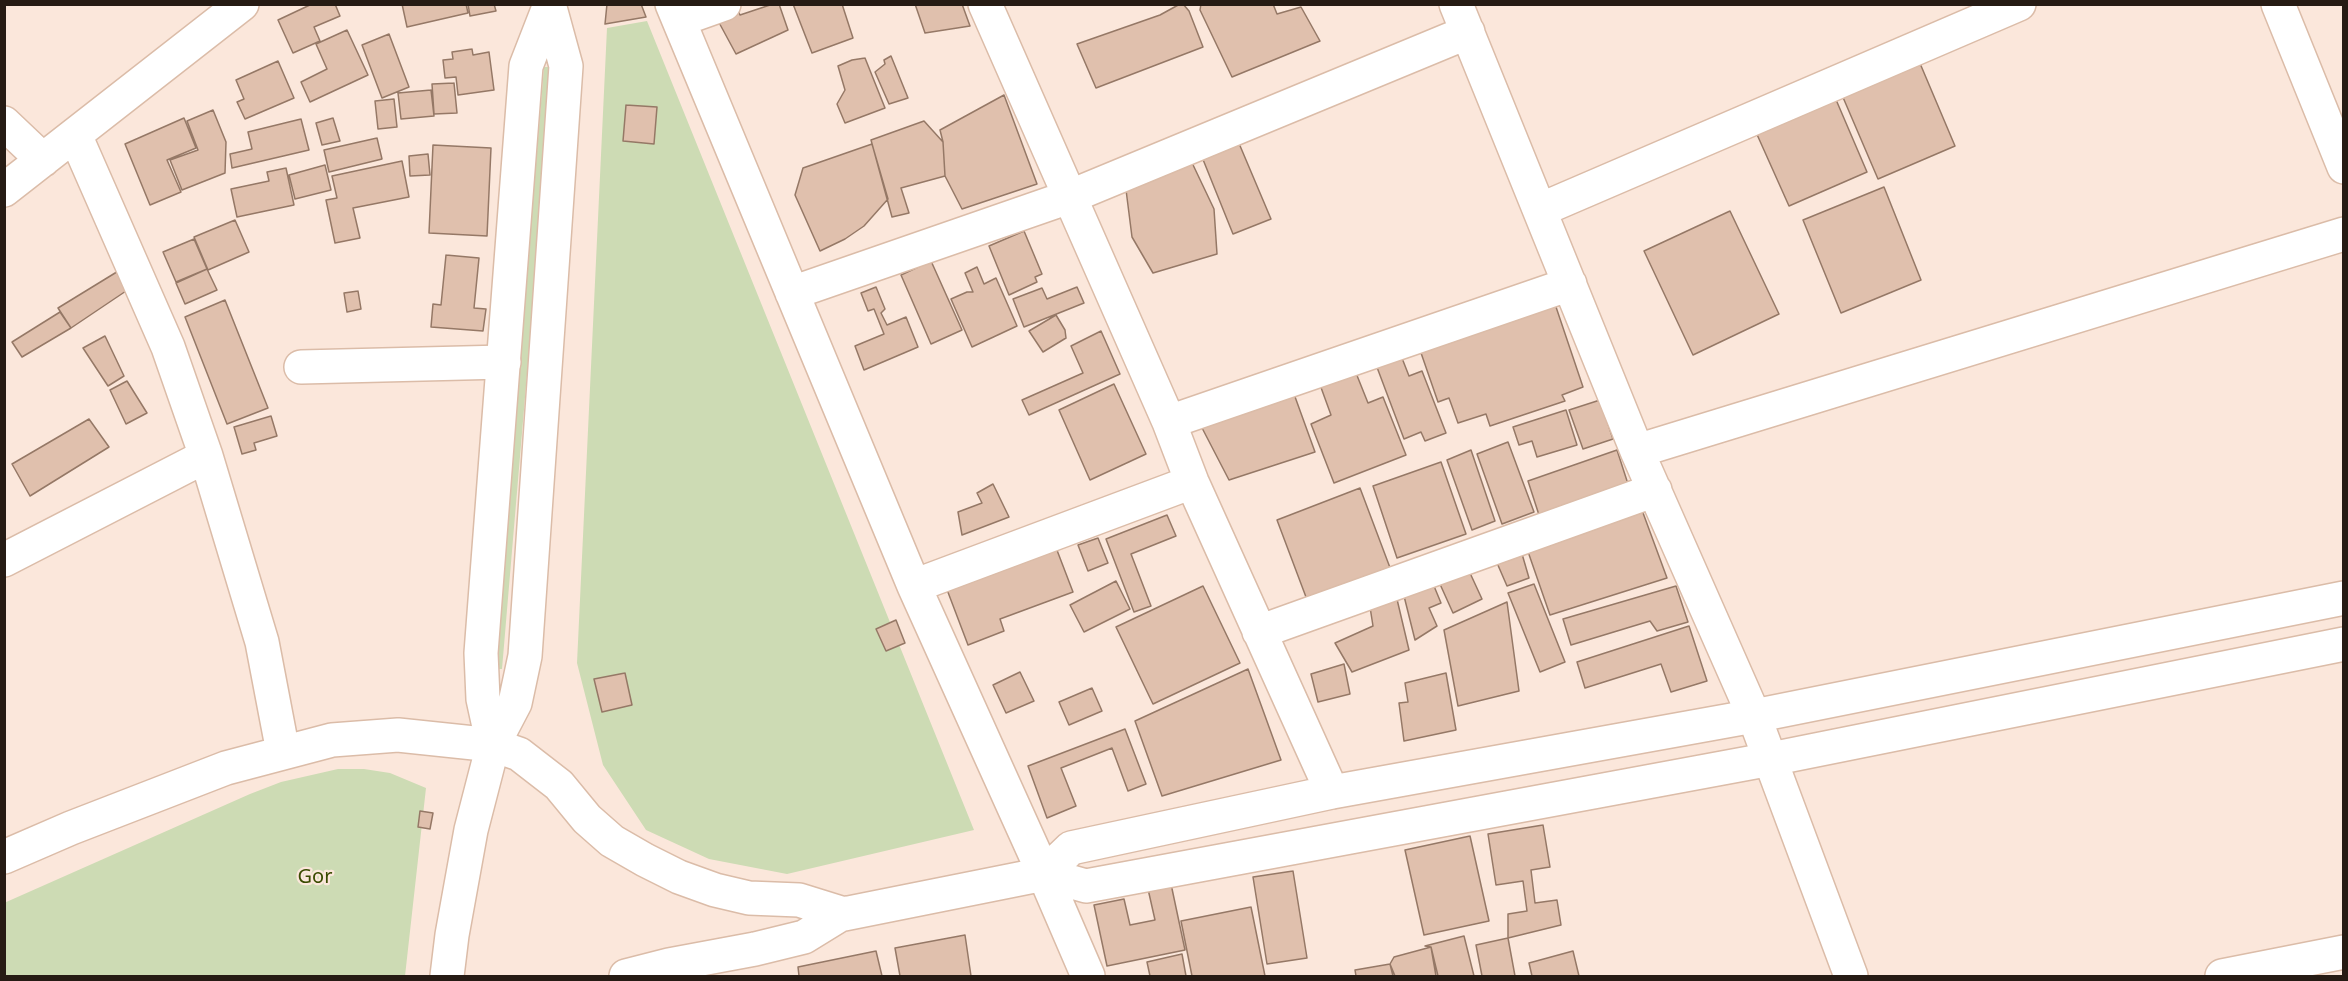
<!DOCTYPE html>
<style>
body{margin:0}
#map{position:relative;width:2348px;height:981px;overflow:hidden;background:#fbe7db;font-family:"Noto Sans",sans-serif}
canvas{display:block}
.frame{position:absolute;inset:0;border:6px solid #261b14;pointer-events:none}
</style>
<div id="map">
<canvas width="2348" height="981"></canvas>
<div class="frame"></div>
</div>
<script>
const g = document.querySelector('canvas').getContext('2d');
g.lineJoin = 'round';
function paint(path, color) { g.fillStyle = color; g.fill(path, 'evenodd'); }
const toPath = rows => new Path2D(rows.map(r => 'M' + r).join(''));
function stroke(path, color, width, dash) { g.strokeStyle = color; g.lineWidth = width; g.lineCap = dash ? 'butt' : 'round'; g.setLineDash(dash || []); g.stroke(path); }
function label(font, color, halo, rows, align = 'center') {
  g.font = font + ' "Noto Sans",sans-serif'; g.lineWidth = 4.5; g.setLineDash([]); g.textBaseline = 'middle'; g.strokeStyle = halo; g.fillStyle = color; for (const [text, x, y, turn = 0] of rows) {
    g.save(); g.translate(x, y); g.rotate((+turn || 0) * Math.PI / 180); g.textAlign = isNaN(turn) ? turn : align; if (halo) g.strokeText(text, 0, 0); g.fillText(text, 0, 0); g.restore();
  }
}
paint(toPath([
 [647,21,974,830,787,874,709,859,646,830,603,765,577,663,607,28],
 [544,67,553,67,502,669,494,669],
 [338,769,364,769,390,773,426,788,405,976,5,976,4,903,250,794,281,782]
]), '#cddbb4');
const building = toPath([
 [312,4,335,4,340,16,314,27,320,41,293,53,278,20,312,4],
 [402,4,466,4,468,13,407,27,402,4],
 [468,4,494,4,496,11,470,16,468,4],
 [607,4,641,4,646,17,605,24,607,4],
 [773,4,779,4,788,30,736,54,716,17,736,6,740,15,773,4],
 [793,4,842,4,853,38,812,53,793,4],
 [915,4,962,4,970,26,925,33,915,4],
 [1180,4,1183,4,1189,11,1203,47,1096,88,1077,44,1160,15,1180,4],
 [1201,4,1273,4,1277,14,1301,7,1320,41,1232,77,1200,10,1201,4],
 [347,30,368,75,310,102,301,82,327,69,316,44,347,30],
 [389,34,409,87,382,98,362,45,389,34],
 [472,49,473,55,489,52,494,90,458,95,456,77,445,78,443,60,453,59,452,52,472,49],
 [891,56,908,98,889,104,875,72,885,64,884,60,891,56],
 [865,58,885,108,845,123,837,104,845,90,838,66,852,60,865,58],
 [278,61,294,98,245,119,237,102,244,99,236,80,278,61],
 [1919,61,1955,146,1878,179,1842,95,1919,61],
 [454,83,457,113,434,114,432,84,454,83],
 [431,90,434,116,401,119,398,93,431,90],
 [1004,95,1037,184,962,209,945,176,943,142,940,130,1004,95],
 [1834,95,1867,172,1789,206,1755,130,1834,95],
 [394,99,397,127,378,129,375,101,394,99],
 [626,105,657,107,654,144,623,141,626,105],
 [213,110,226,142,225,173,182,190,170,160,198,150,187,121,213,110],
 [184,118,196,148,167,160,181,192,150,205,125,144,184,118],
 [333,118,340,141,322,145,316,123,333,118],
 [301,119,309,150,232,168,230,154,252,149,248,132,301,119],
 [924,121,943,142,945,176,901,188,909,213,892,217,871,140,924,121],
 [377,138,382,159,329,172,324,150,377,138],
 [1238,141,1271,219,1233,234,1202,157,1238,141],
 [872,144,888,199,864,226,845,239,820,251,795,195,803,168,872,144],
 [433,145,491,148,487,236,429,233,433,145],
 [1185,148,1214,209,1217,254,1153,273,1132,237,1124,174,1185,148],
 [428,154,430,175,410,176,409,156,428,154],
 [402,161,409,197,353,208,360,238,335,243,326,200,337,198,332,176,402,161],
 [325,165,331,190,295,199,289,175,325,165],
 [286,168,294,205,237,217,231,189,269,181,267,172,286,168],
 [1884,187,1921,280,1841,313,1803,220,1884,187],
 [1730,211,1779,314,1693,355,1644,251,1730,211],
 [235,220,249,252,208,270,194,237,235,220],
 [1024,231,1042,274,1035,277,1037,282,1009,295,989,246,1024,231],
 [194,239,207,269,176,282,163,252,194,239],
 [446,255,479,258,474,308,486,309,483,331,431,327,433,304,441,305,446,255],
 [931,261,962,330,931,344,901,275,931,261],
 [977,267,984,284,996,278,1017,326,972,347,951,299,967,292,973,292,965,273,977,267],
 [207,269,217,290,185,304,176,283,207,269],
 [120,270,129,289,71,328,58,308,120,270],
 [876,287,885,309,881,313,887,325,906,317,918,347,864,370,855,346,884,334,874,309,868,311,861,293,876,287],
 [1077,287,1084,303,1024,327,1013,299,1042,288,1047,299,1077,287],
 [358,291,361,309,347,312,344,293,358,291],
 [225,300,268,408,227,424,185,317,225,300],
 [1555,304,1583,387,1562,395,1565,401,1490,426,1486,414,1458,423,1449,398,1438,402,1420,350,1555,304],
 [60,312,71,328,22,357,12,342,60,312],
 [1056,315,1065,330,1066,338,1043,352,1029,331,1056,315],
 [1101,331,1120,374,1029,415,1022,400,1083,373,1071,346,1101,331],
 [105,336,124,376,108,386,83,348,105,336],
 [1400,353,1409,376,1422,371,1446,433,1425,441,1421,432,1404,439,1375,362,1400,353],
 [1354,368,1368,403,1383,397,1406,455,1334,483,1311,424,1331,415,1319,382,1354,368],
 [127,381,147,413,126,424,110,390,127,381],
 [1114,384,1146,454,1090,480,1059,410,1114,384],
 [1294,394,1315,452,1229,480,1200,424,1294,394],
 [1600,400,1613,439,1583,449,1569,410,1600,400],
 [1566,410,1577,445,1537,457,1532,441,1519,445,1513,427,1566,410],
 [271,416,277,436,254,443,256,450,242,454,234,427,271,416],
 [89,419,109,447,30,496,12,464,89,419],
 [1508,442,1534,512,1502,524,1477,454,1508,442],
 [1471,450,1495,521,1472,530,1447,460,1471,450],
 [1617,450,1628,484,1539,515,1528,481,1617,450],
 [1441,462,1466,534,1397,558,1373,486,1441,462],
 [993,484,1009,517,962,535,958,512,982,503,977,493,993,484],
 [1360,488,1392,573,1309,605,1277,520,1360,488],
 [1639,502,1667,578,1550,615,1525,543,1639,502],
 [1167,515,1176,536,1131,554,1151,606,1134,612,1106,539,1167,515],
 [1098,538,1108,563,1088,571,1078,545,1098,538],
 [1055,545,1073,592,1000,619,1004,631,968,645,946,587,1055,545],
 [1520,547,1529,578,1507,586,1494,556,1520,547],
 [1464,560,1482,599,1453,613,1435,573,1464,560],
 [1429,574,1441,603,1429,608,1437,626,1415,640,1402,588,1429,574],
 [1116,581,1130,609,1084,632,1070,605,1116,581],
 [1534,584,1565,662,1540,672,1508,593,1534,584],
 [1203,586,1240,663,1153,704,1116,627,1203,586],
 [1676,586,1688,622,1657,631,1650,621,1571,645,1563,619,1676,586],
 [1396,595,1409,650,1352,672,1335,643,1373,626,1370,607,1396,595],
 [1507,602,1519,691,1458,706,1444,630,1507,602],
 [896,620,905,643,886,651,876,629,896,620],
 [1689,626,1707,681,1671,692,1661,664,1585,688,1577,662,1689,626],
 [1344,664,1350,694,1318,702,1311,674,1344,664],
 [1248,669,1281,760,1162,796,1135,721,1248,669],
 [1020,672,1034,701,1006,713,993,685,1020,672],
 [625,673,632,705,602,712,594,679,625,673],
 [1446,673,1456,730,1404,741,1399,703,1408,702,1405,683,1446,673],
 [1092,688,1102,711,1069,725,1059,702,1092,688],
 [1125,729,1146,784,1128,791,1112,748,1061,768,1076,806,1047,818,1028,766,1125,729],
 [420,811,433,813,430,829,418,827,420,811],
 [1543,825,1550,867,1531,870,1535,903,1557,900,1561,925,1508,938,1508,914,1527,911,1523,881,1496,885,1488,834,1543,825],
 [1470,836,1489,921,1424,935,1405,850,1470,836],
 [1293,871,1307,958,1267,964,1253,877,1293,871],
 [1171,884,1185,950,1107,966,1094,905,1124,899,1130,925,1155,920,1148,889,1171,884],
 [1251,907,1265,976,1192,976,1181,921,1251,907],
 [965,935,971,976,900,976,895,948,965,935],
 [1464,936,1474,976,1436,976,1431,947,1425,946,1464,936],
 [1508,938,1515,976,1482,976,1476,945,1508,938],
 [1431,947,1438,976,1395,976,1390,964,1394,957,1431,947],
 [876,951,882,976,799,976,798,967,876,951],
 [1573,951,1579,976,1532,976,1529,963,1573,951],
 [1182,954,1186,976,1150,976,1147,962,1182,954],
 [1390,964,1393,976,1356,976,1355,970,1390,964]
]);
paint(building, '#e0c0ad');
stroke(building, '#957866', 1.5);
const street = toPath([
 [672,4,914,586,1044,874,1088,976],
 [985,4,1169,422,1192,482,1332,792],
 [1456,4,1637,451,1754,716,1851,976],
 [2278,4,2344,167],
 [679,20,724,4],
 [4,123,43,160],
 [75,135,168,347,206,456,262,642,283,752],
 [4,190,242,4],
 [1540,210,2019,4],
 [792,293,1069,197,1468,32],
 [301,367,504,362],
 [1169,422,1570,284],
 [1637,451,2344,234],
 [4,560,206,456],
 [914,586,1192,482],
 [1259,632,1655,490],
 [4,857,71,828,226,768,332,740,398,735,493,745,519,754,559,785,587,819,612,841,645,860,679,877,715,890,749,898,799,900,844,914,1044,874,1086,886,1771,759,2344,644],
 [1044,874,1071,848,1332,792,1754,716,2344,598],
 [626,976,669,965,755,949,804,937,843,913],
 [2222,976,2344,952]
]);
const secondary = toPath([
 [493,745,483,699,481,653,526,66,549,7],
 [447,976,452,935,471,830,493,745,515,703,525,656,566,66,549,4]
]);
stroke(street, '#dbbca8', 36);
stroke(secondary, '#dbbca8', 36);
stroke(street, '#fff', 33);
stroke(secondary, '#fff', 33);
label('20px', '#3a4b00', '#fbe7db', [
 ["Gor",315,877]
]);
</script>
